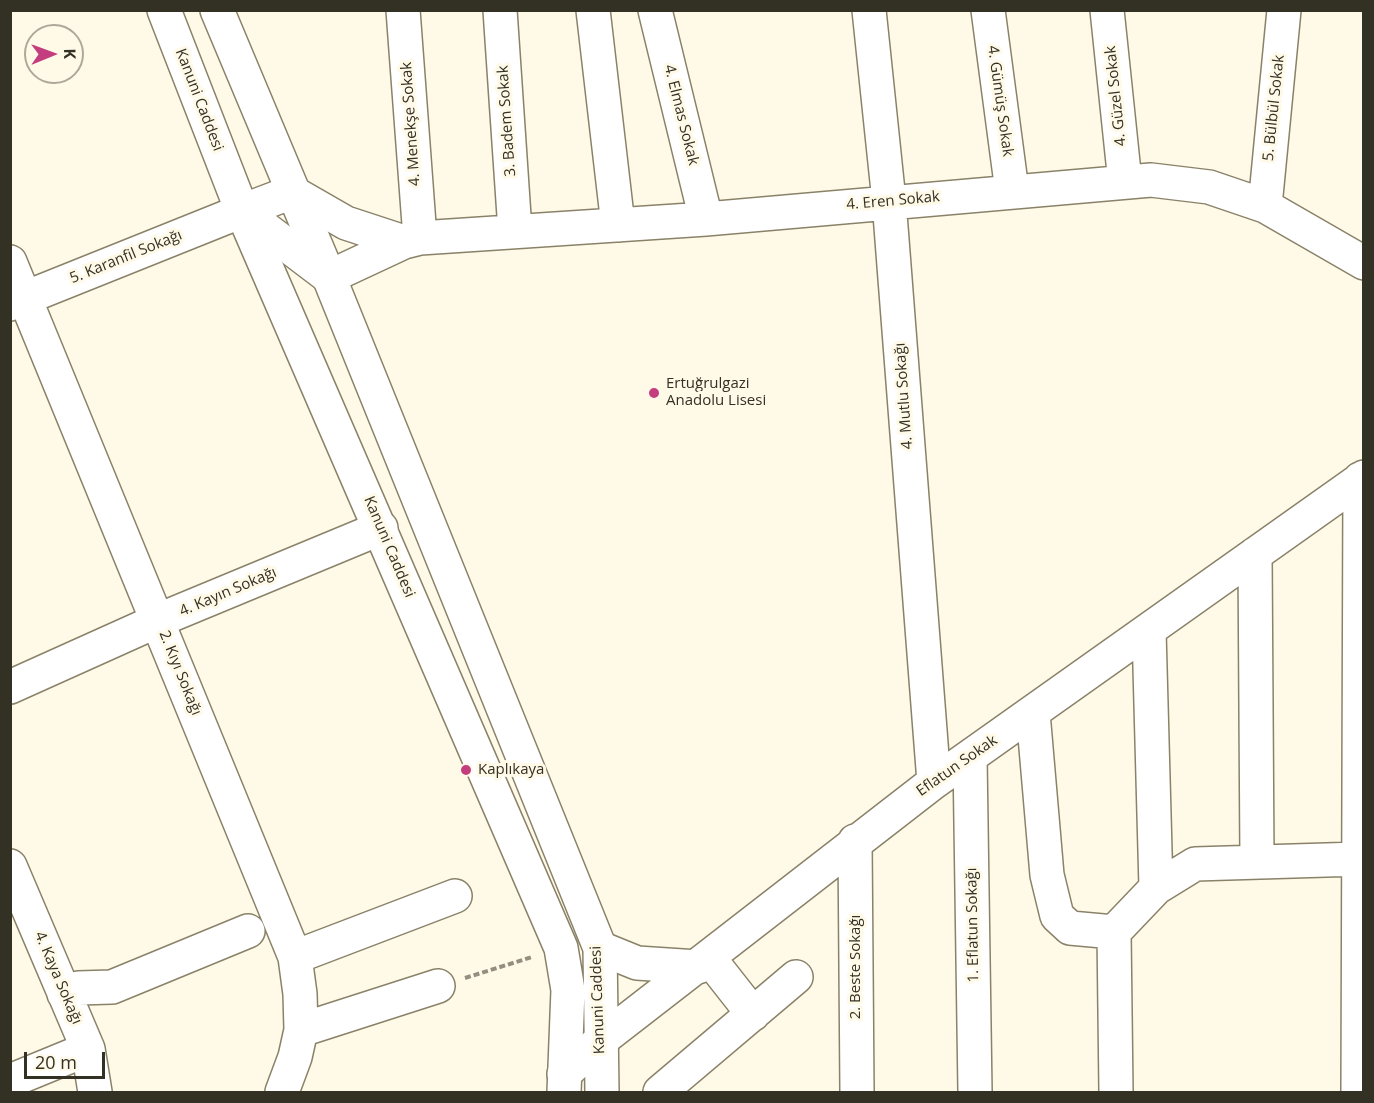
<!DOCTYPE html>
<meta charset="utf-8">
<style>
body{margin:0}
#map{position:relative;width:1374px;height:1103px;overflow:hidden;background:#fff9e8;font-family:"Open Sans",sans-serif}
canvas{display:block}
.frame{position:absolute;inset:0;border:12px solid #333024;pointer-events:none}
.north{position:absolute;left:24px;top:24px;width:60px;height:60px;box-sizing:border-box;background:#fff9e8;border:2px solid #ada99a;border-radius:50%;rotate:89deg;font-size:16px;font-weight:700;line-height:24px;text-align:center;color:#333024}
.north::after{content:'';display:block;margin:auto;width:21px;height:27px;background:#c43d7e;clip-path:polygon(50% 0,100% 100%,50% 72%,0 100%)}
.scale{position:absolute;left:24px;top:1052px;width:81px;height:27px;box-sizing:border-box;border:3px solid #333024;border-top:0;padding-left:8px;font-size:18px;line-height:21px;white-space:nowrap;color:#333024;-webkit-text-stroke:4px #fff9e8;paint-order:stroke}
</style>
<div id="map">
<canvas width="1374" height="1103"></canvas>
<div class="frame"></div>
<div class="north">K</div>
<div class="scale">20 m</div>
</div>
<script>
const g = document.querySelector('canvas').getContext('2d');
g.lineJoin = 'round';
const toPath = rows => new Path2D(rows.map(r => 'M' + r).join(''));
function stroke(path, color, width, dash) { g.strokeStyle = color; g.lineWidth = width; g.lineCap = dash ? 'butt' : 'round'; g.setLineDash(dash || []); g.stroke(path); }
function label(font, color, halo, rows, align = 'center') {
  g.font = font + ' "Open Sans",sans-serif'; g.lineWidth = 6; g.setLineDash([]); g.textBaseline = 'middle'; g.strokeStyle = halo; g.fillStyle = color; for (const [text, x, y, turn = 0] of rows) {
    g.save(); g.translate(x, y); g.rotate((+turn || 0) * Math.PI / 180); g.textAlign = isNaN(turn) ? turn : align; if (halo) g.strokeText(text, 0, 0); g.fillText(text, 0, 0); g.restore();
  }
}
const minor = toPath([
 [403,10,420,238],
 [500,10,515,231],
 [593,10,618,225],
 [655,10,706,219],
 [869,10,889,201,934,782],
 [988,10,1012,191],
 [1107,10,1125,182],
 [1265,206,1284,10],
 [404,242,346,223,292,192,242,211,329,277,404,242,420,238,706,219,1151,180,1209,187,1265,206,1364,263],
 [10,262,295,957,300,994,301,1030,295,1057,282,1092],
 [10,304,242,211],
 [1255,554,1257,862],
 [1149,631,1156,888],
 [10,687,159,620,381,528],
 [1033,713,1047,875,1057,916,1070,928,1114,932],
 [970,757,975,1092],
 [855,841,857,1092],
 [10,866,88,1049,95,1092],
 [600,948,637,963,698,967],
 [295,957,455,896],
 [709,958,753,1014],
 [64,994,78,988,112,987,248,931],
 [301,1030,438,986],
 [564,1074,600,1041,934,782,1364,477],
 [10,1081,88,1049],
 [660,1092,796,977],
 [1116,1092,1114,932,1156,888,1195,864,1359,859],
 [1358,1092,1360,479]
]);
const major = toPath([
 [164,10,242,211,561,948,568,990,564,1092],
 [217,10,329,277,600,948,602,1092]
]);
stroke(minor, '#8a8268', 36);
stroke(major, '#8a8268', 36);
stroke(toPath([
 [465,978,532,957]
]), '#938f80', 4, [6, 3]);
stroke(minor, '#fff', 33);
stroke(major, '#fff', 33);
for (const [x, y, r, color] of [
 [654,393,6,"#c43d7e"],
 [466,770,6,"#c43d7e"]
]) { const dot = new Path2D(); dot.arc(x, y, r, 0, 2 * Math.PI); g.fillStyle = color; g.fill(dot); stroke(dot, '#fff9e8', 2); }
label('15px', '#333024', '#fff9e8', [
 ["4. Güzel Sokak",1116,96,-96],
 ["Kanuni Caddesi",199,100,69],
 ["4. Gümüş Sokak",1000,101,82],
 ["5. Bülbül Sokak",1274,108,-84],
 ["4. Elmas Sokak",681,115,76],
 ["3. Badem Sokak",507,121,-94],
 ["4. Menekşe Sokak",411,124,-94],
 ["4. Eren Sokak",893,201,-5],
 ["5. Karanfil Sokağı",126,257,-22],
 ["4. Mutlu Sokağı",904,396,-94],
 ["Kanuni Caddesi",389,547,67],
 ["4. Kayın Sokağı",228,592,-23],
 ["2. Kıyı Sokağı",180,673,68],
 ["Eflatun Sokak",957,766,-35],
 ["1. Eflatun Sokağı",973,925,-91],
 ["2. Beste Sokağı",856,967,-90],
 ["4. Kaya Sokağı",58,978,67],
 ["Kanuni Caddesi",598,1000,-92]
]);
label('15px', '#333024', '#fff9e8', [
 ["Ertuğrulgazi",666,384],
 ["Anadolu Lisesi",666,401],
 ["Kaplıkaya",478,770]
], 'left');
</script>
